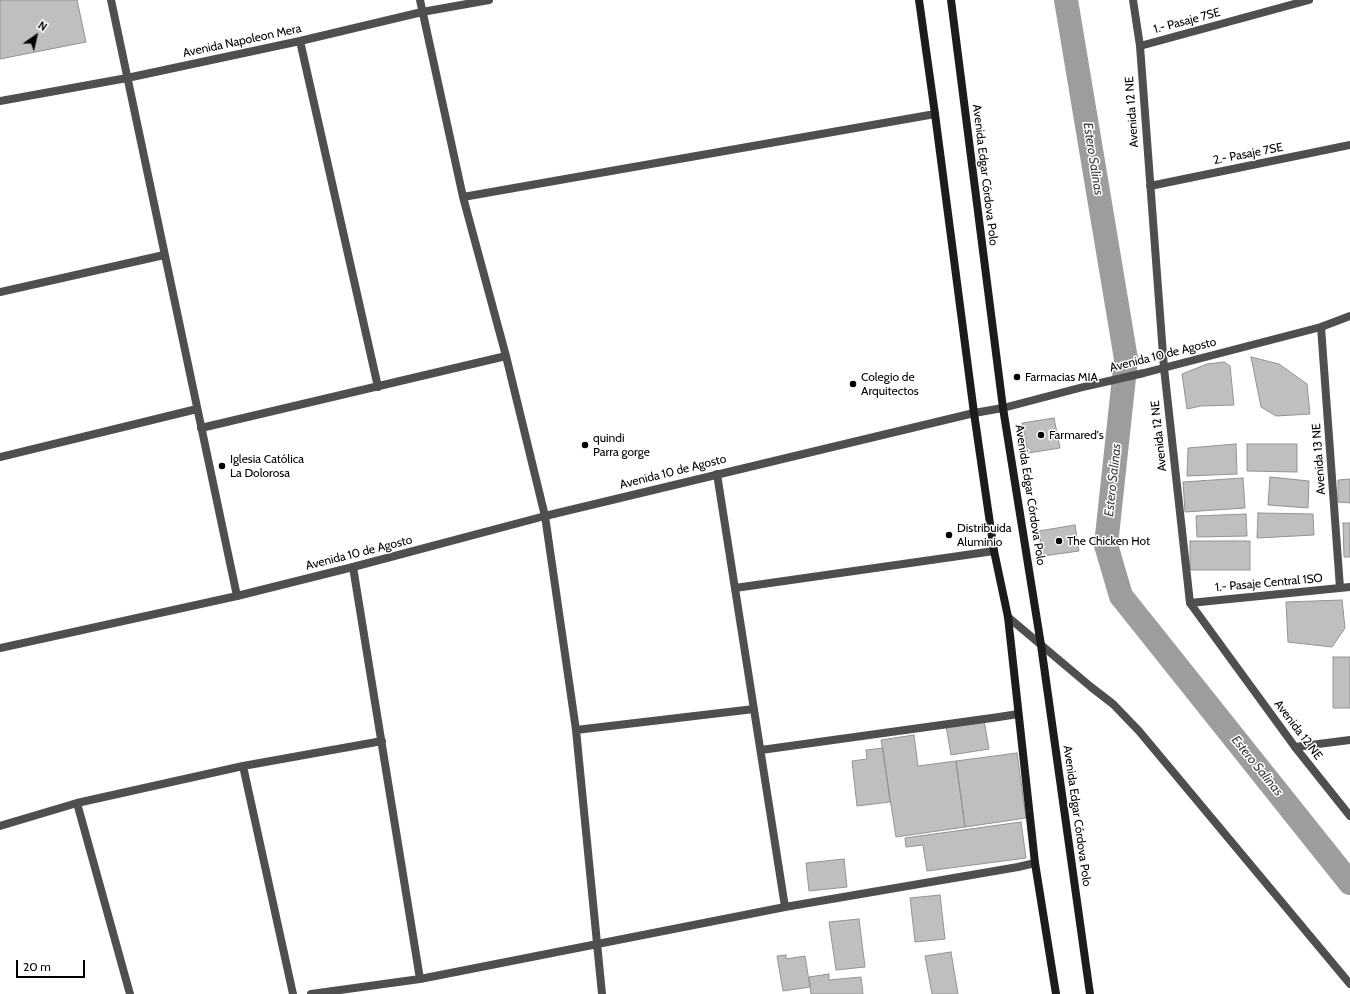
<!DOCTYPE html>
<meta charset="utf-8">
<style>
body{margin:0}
#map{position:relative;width:1350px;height:994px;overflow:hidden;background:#fff;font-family:Cabin,sans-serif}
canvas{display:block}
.north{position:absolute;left:16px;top:16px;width:40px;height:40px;-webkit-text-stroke:3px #fff;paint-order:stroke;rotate:34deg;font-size:11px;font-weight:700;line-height:16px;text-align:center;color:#000}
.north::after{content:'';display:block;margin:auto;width:14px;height:18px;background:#000;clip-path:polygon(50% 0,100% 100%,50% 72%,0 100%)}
.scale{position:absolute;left:16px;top:960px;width:69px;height:18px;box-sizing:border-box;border:2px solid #000;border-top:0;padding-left:5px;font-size:12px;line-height:14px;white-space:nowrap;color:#000;-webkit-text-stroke:3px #fff;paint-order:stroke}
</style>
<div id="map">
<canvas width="1350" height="994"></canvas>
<div class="north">N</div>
<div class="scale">20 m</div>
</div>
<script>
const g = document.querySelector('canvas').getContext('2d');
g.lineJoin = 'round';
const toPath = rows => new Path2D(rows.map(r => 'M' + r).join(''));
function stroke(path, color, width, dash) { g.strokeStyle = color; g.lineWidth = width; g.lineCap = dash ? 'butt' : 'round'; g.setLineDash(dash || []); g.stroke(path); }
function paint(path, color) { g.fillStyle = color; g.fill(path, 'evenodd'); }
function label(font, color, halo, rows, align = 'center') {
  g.font = font + ' Cabin,sans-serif'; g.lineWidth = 3; g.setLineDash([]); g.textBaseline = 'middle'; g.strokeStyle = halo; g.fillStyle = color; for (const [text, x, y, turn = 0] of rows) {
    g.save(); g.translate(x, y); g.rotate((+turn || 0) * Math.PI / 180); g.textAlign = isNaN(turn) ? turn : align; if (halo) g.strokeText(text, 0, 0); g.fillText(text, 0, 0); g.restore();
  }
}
stroke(toPath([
 [1066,0,1126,359,1106,545,1121,596,1350,883]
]), '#9d9d9d', 24);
const building = toPath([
 [0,0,77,0,86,42,0,59,0,0],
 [1251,357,1279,364,1307,384,1310,414,1276,416,1261,407,1251,357],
 [1224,362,1230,366,1234,405,1201,406,1187,409,1182,374,1207,364,1224,362],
 [1054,418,1060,448,1028,453,1022,423,1054,418],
 [1236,444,1237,474,1187,476,1188,448,1236,444],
 [1247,444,1297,444,1297,472,1247,471,1247,444],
 [1270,477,1309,481,1308,508,1268,505,1270,477],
 [1243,478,1245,508,1185,512,1183,482,1243,478],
 [1350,479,1350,503,1338,502,1338,480,1350,479],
 [1258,513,1313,514,1314,535,1257,538,1258,513],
 [1246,514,1247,536,1197,537,1196,516,1246,514],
 [1343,523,1350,523,1350,557,1344,557,1343,523],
 [1075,525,1079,551,1043,556,1039,531,1075,525],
 [1190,541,1250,541,1250,570,1190,570,1190,541],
 [1342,600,1345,628,1332,647,1288,642,1286,602,1342,600],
 [1333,657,1350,657,1350,708,1333,708,1333,657],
 [984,720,989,749,951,755,946,726,984,720],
 [914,735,918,766,956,761,965,827,896,837,881,740,914,735],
 [883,748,890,802,857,806,852,761,867,759,866,750,883,748],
 [1017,753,1026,818,965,827,956,761,1017,753],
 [1021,822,1026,858,927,871,923,845,906,847,905,838,1021,822],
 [844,859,847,887,809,891,806,863,844,859],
 [940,895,945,939,915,942,910,898,940,895],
 [859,919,865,967,836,970,829,922,859,919],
 [951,952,958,994,932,994,925,956,951,952],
 [786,955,786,959,805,956,810,987,783,991,777,956,786,955],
 [829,974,829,980,861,977,863,994,811,994,809,977,829,974]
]);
paint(building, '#bfbfbf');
stroke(building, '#939393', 1);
stroke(toPath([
 [111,0,237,596],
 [420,0,463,197,506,356,545,516,576,730,602,994],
 [1133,0,1140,46,1164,368,1190,603,1295,747,1350,816],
 [300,41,378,387],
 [1140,46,1309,0],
 [0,101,127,78,300,41,422,12,489,0],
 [1150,186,1350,145],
 [463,197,935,114],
 [0,292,164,255],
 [1321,327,1340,588],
 [1003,408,1087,386,1144,373,1321,327,1350,316],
 [201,428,506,356],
 [0,457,197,409],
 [717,474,785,907],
 [353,567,420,979],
 [735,588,994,551],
 [1190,603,1350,587],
 [576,730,754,709],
 [1295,747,1350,740],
 [761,750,999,717,1018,714],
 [243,766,293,994],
 [77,803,130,994],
 [0,826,77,803,243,766,382,741],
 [311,994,420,979,785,907,1018,867,1035,863]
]), '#4f4f4f', 8);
stroke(toPath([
 [1008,617,1091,687,1113,704,1139,731,1350,984],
 [0,648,237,596,353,567,545,516,974,413,1003,408]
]), '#4f4f4f', 8);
stroke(toPath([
 [919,0,935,114,974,413,994,551,1008,617,1035,863,1056,994],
 [951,0,1003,408,1041,645,1090,994]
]), '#1c1c1c', 8);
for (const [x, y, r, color] of [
 [1017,377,4,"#000"],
 [853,384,4,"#000"],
 [1041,435,4,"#000"],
 [585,445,4,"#000"],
 [222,466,4,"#000"],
 [949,535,4,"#000"],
 [1059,541,4,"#000"]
]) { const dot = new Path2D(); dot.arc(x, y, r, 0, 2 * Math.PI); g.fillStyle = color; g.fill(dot); stroke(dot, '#fff', 1.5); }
label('12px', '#000', '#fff', [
 ["1.- Pasaje 7SE",1187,21,-15],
 ["Avenida Napoleon Mera",242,41,-12],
 ["Avenida 12 NE",1132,112,-94],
 ["2.- Pasaje 7SE",1248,154,-11],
 ["Avenida Edgar Córdova Polo",985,175,83],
 ["Avenida 10 de Agosto",1163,355,-14],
 ["Avenida 12 NE",1159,436,-96],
 ["Avenida 13 NE",1319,459,-94],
 ["Avenida 10 de Agosto",673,472,-14],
 ["Avenida Edgar Córdova Polo",1030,495,81],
 ["Avenida 10 de Agosto",359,553,-14],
 ["1.- Pasaje Central 1SO",1269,583,-5],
 ["Avenida 12 NE",1298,730,53],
 ["Avenida Edgar Córdova Polo",1077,816,82]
]);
label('12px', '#000', '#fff', [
 ["Colegio de",861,377],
 ["Arquitectos",861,391],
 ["Farmacias MIA",1025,377],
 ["Farmared's",1049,435],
 ["quindi",593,438],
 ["Parra gorge",593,452],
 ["Iglesia Católica",230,459],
 ["La Dolorosa",230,473],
 ["Distribuida",957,528],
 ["Aluminio",957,542],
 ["The Chicken Hot",1067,541]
], 'left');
label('italic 13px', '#3e3e3e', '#fff', [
 ["Estero Salinas",1093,159,81],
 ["Estero Salinas",1113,480,-84],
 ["Estero Salinas",1257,766,51]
]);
</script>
